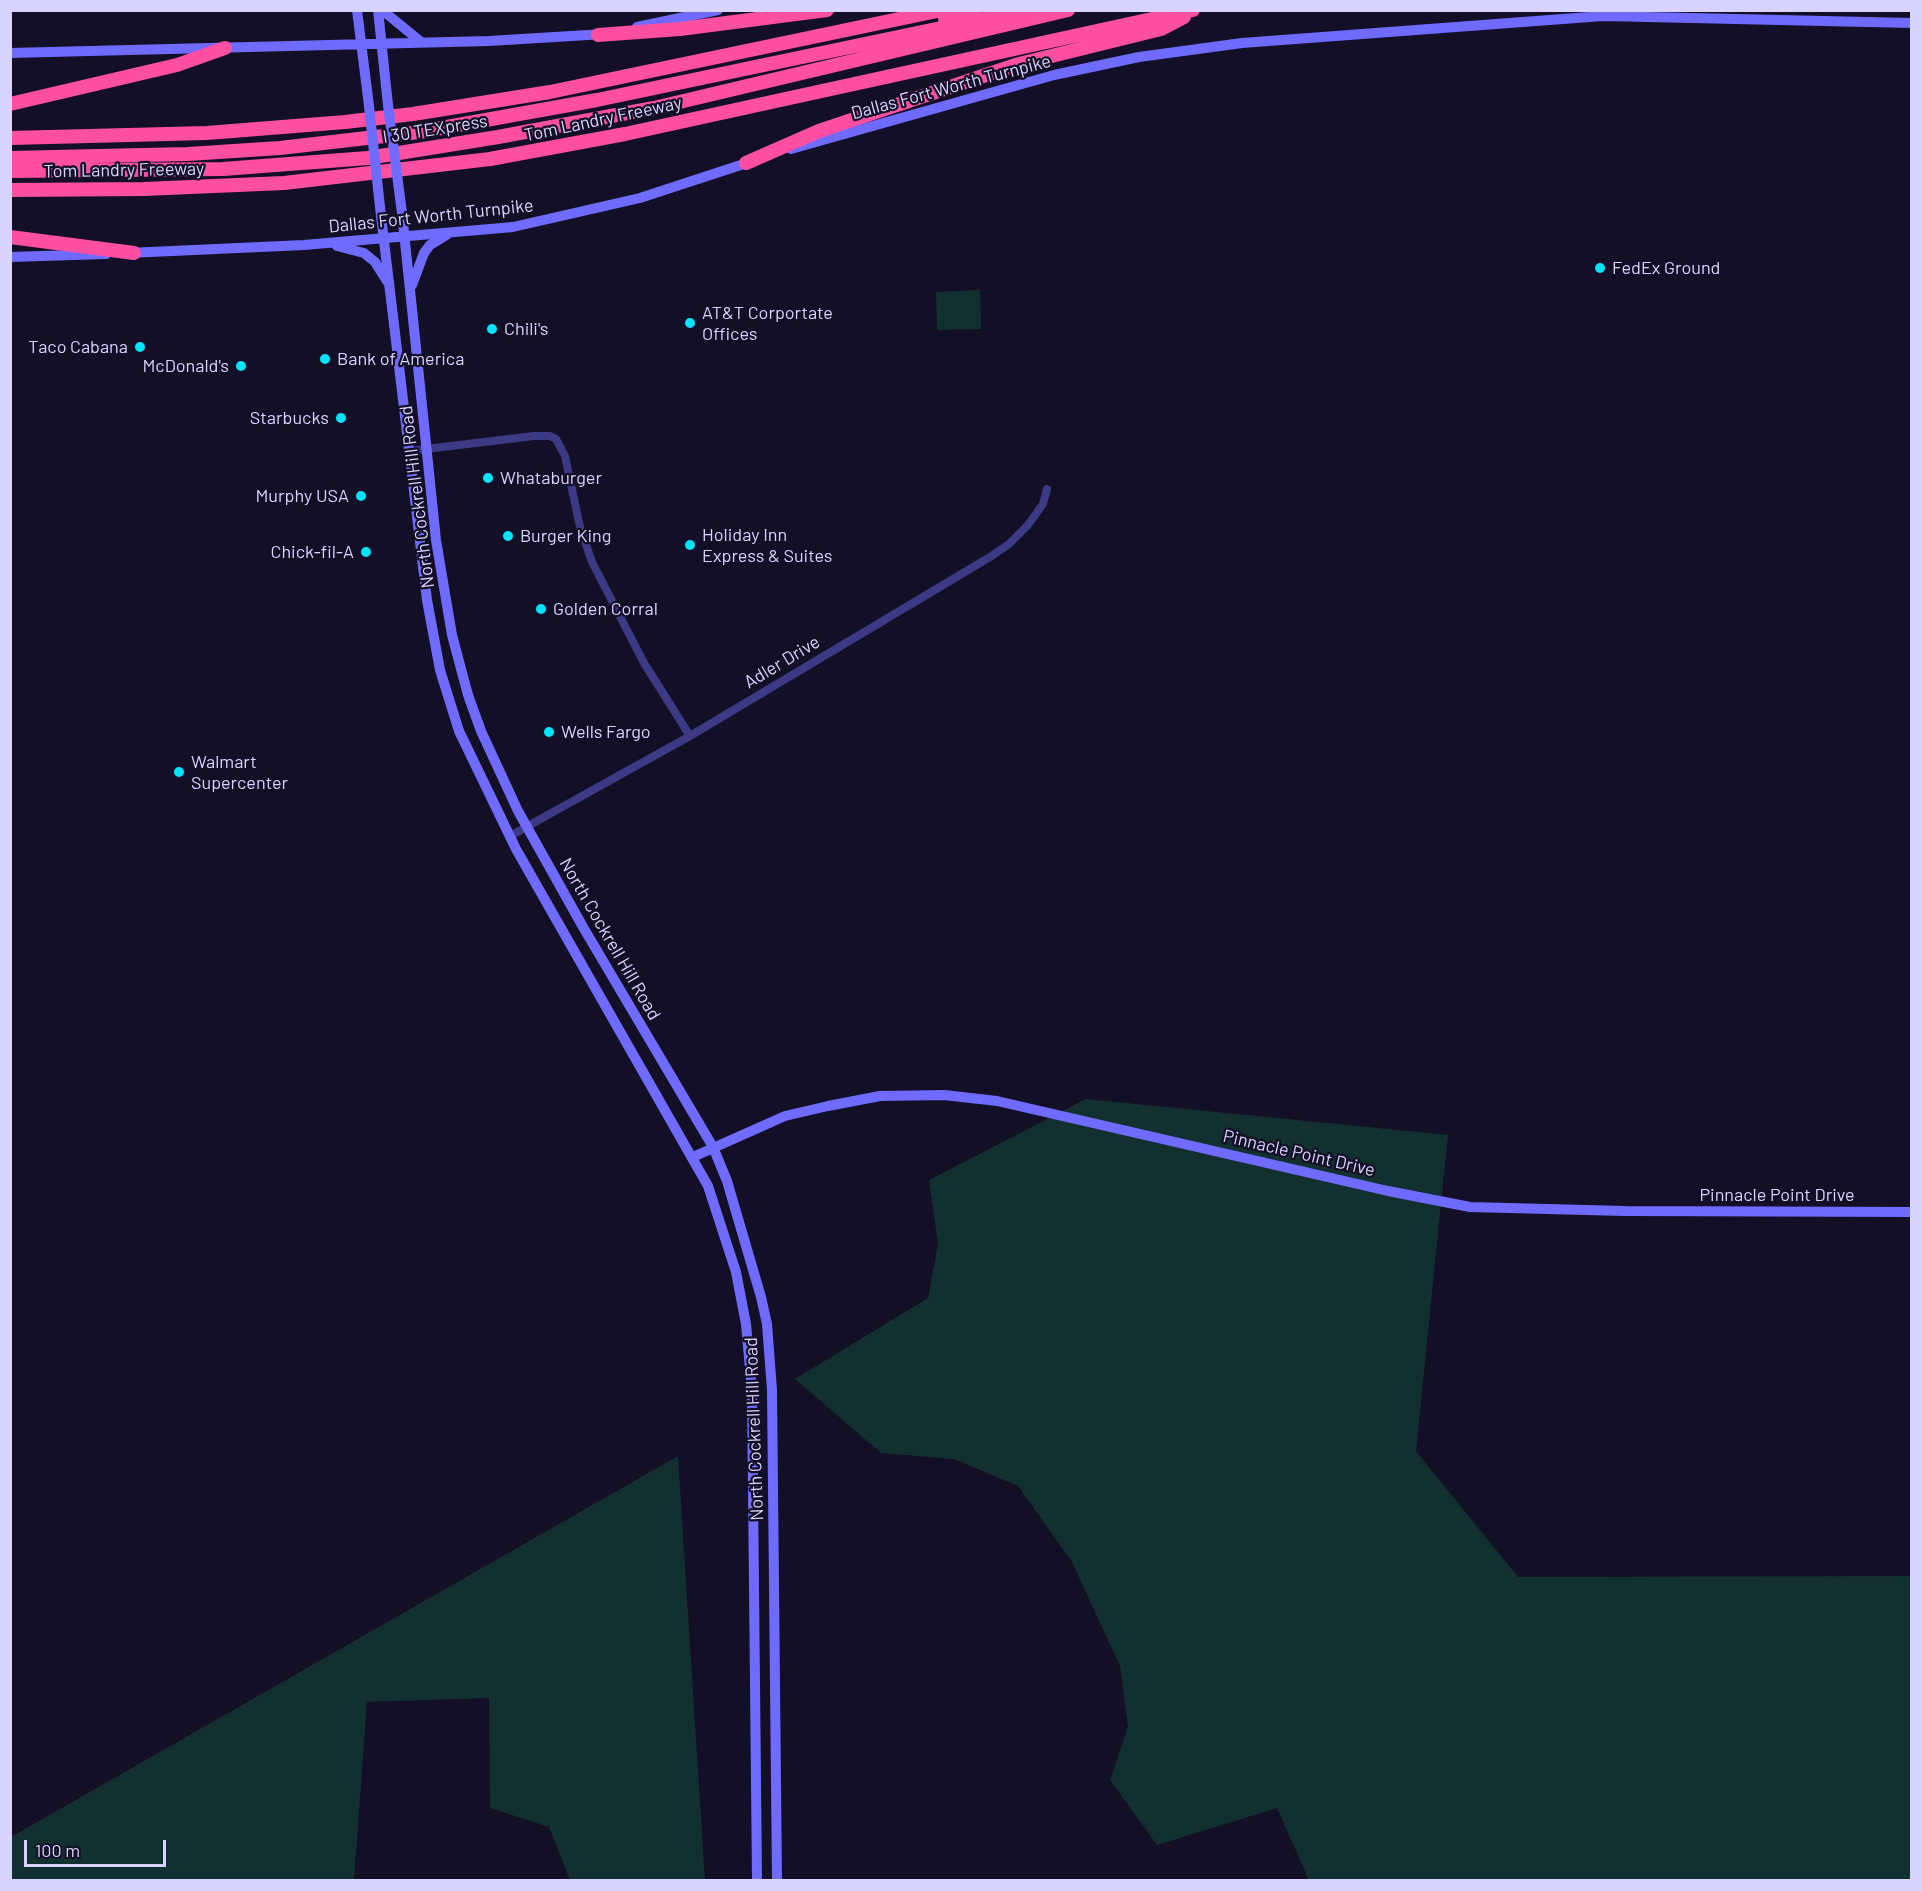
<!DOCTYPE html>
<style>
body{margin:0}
#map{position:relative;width:1922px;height:1891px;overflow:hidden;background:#130f26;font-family:Barlow,sans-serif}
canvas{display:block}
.frame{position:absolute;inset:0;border:12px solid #d9d4ff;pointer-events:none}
.scale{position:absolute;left:24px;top:1840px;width:142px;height:27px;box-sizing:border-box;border:3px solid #d9d4ff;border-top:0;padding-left:8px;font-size:18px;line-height:21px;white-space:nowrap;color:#d9d4ff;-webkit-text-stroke:4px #130f26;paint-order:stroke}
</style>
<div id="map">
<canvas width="1922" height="1891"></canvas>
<div class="frame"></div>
<div class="scale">100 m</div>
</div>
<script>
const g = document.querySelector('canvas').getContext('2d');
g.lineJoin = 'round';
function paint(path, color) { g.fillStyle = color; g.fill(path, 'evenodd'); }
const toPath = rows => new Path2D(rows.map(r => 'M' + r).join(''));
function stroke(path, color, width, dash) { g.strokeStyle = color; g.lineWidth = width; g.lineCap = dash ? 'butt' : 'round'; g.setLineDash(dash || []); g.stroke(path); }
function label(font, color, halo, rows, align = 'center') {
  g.font = font + ' Barlow,sans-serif'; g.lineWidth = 4.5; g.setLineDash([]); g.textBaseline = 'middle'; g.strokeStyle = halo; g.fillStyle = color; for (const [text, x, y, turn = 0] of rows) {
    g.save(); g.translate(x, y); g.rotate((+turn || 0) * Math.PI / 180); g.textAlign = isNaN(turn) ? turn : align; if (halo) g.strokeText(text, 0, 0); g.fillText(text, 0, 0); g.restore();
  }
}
paint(toPath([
 [980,290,981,329,937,330,936,292],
 [1086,1099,1448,1135,1416,1451,1518,1577,1911,1576,1911,1880,1309,1880,1277,1808,1157,1845,1110,1780,1128,1727,1120,1666,1072,1562,1018,1486,954,1459,881,1453,795,1379,928,1298,938,1244,929,1180],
 [678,1456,705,1880,570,1880,549,1827,490,1808,489,1698,367,1702,354,1880,11,1880,11,1837]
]), '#12302f');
stroke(toPath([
 [409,451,534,436,550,436,556,439,565,456,580,527,592,562,644,663,690,736],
 [510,836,690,736,990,557,1009,544,1028,525,1043,504,1047,489]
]), '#3d3a85', 8);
stroke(toPath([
 [357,10,369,106],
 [378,10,388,105],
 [382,10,420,41],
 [637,27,718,10],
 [10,53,489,41,604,34],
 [791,149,1054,75,1139,57,1242,43,1603,16,1912,23],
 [402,213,436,540,452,635,468,695,481,731,518,811,583,927,713,1147,727,1181,761,1297,767,1324,772,1390,777,1880],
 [381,216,427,600,440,670,459,731,516,849,708,1186,736,1272,746,1324,752,1391,757,1880],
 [337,246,364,253,375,262,387,281],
 [128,253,304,245,513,227,640,198,753,161],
 [10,257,106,254],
 [412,285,424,253,430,245,448,234],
 [693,1157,785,1116,828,1106,880,1096,944,1095,997,1101,1388,1191,1470,1207,1625,1211,1912,1212]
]), '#6f6bff', 10);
stroke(toPath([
 [945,19,975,10],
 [598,35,680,29,827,10],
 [10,104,177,65,225,48],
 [10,138,207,133,345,122,413,114,550,92,942,10],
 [10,158,188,154,280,148,419,132,597,100,1027,10],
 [746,163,819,131,983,76,1019,64,1161,29,1184,17],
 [10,171,223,169,368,158,498,137,654,108,1068,10],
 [10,190,144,189,284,183,490,159,625,134,1193,10],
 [10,237,134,253]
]), '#ff4fa3', 14);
stroke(toPath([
 [388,105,402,213],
 [369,106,381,216]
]), '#6f6bff', 10);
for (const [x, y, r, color] of [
 [1600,268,6,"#00e5ff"],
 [690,323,6,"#00e5ff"],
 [492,329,6,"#00e5ff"],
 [140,347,6,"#00e5ff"],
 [325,359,6,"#00e5ff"],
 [241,366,6,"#00e5ff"],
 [341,418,6,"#00e5ff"],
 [488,478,6,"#00e5ff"],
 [361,496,6,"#00e5ff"],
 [508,536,6,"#00e5ff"],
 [690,545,6,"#00e5ff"],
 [366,552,6,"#00e5ff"],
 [541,609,6,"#00e5ff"],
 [549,732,6,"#00e5ff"],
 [179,772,6,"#00e5ff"]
]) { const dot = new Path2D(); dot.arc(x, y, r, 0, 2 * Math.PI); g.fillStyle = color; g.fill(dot); stroke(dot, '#130f26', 2); }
label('18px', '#d9d4ff', '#130f26', [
 ["Dallas Fort Worth Turnpike",951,87,-15],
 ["Tom Landry Freeway",603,119,-12],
 ["I 30 TEXpress",435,129,-9],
 ["Tom Landry Freeway",124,170,-1],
 ["Dallas Fort Worth Turnpike",431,216,-6],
 ["North Cockrell Hill Road",417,497,-97],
 ["Adler Drive",782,662,-31],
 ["North Cockrell Hill Road",610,939,60],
 ["Pinnacle Point Drive",1299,1153,13],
 ["Pinnacle Point Drive",1777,1195],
 ["North Cockrell Hill Road",754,1429,-92]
]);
label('18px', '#d9d4ff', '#130f26', [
 ["FedEx Ground",1612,268],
 ["AT&T Corportate",702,313],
 ["Offices",702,334],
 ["Chili's",504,329],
 ["Taco Cabana",128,347,"right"],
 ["Bank of America",337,359],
 ["McDonald's",229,366,"right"],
 ["Starbucks",329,418,"right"],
 ["Whataburger",500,478],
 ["Murphy USA",349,496,"right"],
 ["Holiday Inn",702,535],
 ["Express & Suites",702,556],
 ["Burger King",520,536],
 ["Chick-fil-A",354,552,"right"],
 ["Golden Corral",553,609],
 ["Wells Fargo",561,732],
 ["Walmart",191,762],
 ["Supercenter",191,783]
], 'left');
</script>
